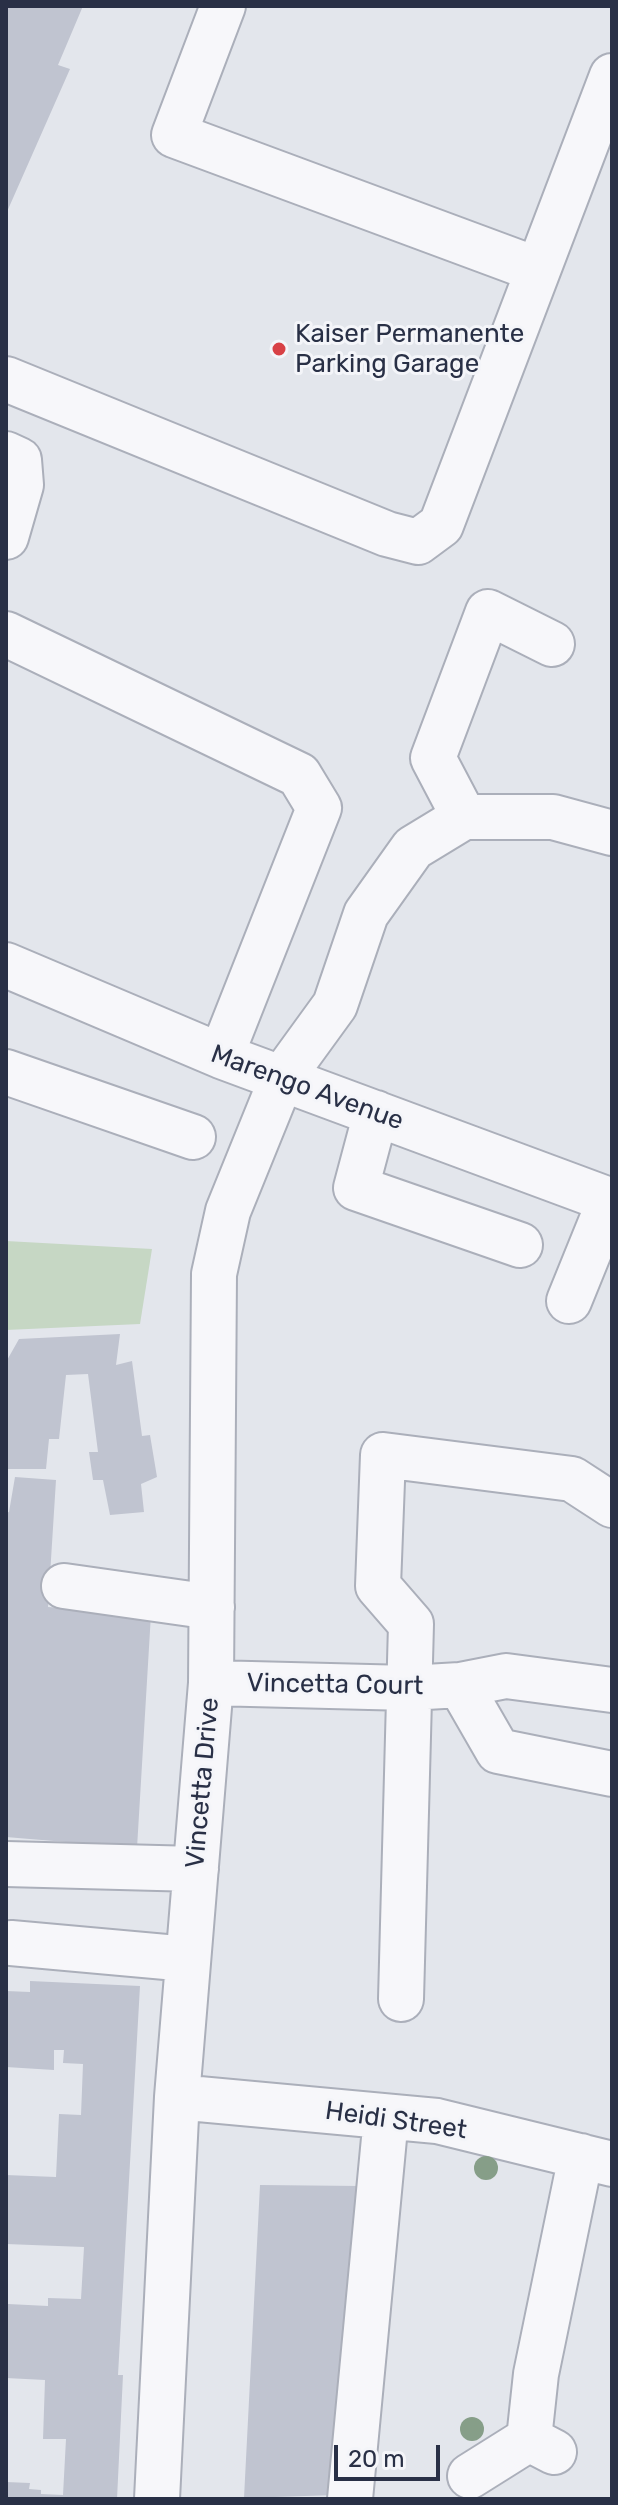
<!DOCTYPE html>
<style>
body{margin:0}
#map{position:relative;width:618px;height:2505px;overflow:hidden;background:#e3e6ec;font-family:Rubik,sans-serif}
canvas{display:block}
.frame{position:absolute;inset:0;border:8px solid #293046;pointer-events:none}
.scale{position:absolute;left:334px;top:2445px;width:106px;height:36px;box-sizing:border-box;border:4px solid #293046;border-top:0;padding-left:10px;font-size:24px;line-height:28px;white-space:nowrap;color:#293046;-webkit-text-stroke:6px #f4f5f9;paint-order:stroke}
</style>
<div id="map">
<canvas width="618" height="2505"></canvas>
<div class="frame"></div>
<div class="scale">20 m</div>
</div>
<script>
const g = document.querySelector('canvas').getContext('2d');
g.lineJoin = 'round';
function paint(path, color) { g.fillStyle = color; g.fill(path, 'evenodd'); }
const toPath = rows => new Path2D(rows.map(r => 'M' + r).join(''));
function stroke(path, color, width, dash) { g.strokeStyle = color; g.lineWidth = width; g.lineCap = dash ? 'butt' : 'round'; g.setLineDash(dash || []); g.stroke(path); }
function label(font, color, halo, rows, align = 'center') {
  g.font = font + ' Rubik,sans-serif'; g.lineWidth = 6; g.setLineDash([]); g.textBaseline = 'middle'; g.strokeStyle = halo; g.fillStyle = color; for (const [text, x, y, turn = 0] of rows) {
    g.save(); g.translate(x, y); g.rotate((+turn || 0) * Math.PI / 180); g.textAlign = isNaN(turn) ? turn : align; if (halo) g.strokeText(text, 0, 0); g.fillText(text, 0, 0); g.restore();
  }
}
paint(toPath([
 [6,1241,152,1249,140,1324,6,1330]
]), '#c6d7c4');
paint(toPath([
 [6,6,83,6,58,65,70,69,6,214],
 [120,1334,116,1365,132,1361,142,1436,150,1435,157,1477,141,1484,144,1512,110,1515,103,1480,93,1480,89,1452,98,1452,88,1374,66,1375,59,1439,49,1439,46,1469,6,1469,6,1362,19,1339],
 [15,1477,56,1480,48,1607,151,1614,137,1848,6,1837,6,1513,9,1512],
 [30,1981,140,1986,118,2375,123,2375,117,2499,6,2499,6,2482,30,2483,29,2489,41,2490,41,2494,63,2495,66,2439,43,2439,45,2380,6,2378,6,2310,8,2304,48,2306,48,2298,81,2299,84,2247,6,2244,6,2175,56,2177,59,2114,81,2115,83,2064,63,2063,64,2050,54,2050,54,2070,6,2067,6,1991,30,1992],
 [260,2185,361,2186,336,2495,244,2498]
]), '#c0c4d0');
const minor = toPath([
 [223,6,174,135,538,270],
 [6,379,387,534,418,542,441,525,612,76],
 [6,454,19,460,21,485,6,537],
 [6,634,299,775,319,808,221,1056],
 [464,817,433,758,488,612,552,644],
 [6,965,221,1056,612,1201],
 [6,1072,193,1137],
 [376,1113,356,1188,520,1245],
 [569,1301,610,1200],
 [64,1586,212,1607],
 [211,1683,409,1688,460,1685,506,1676,612,1690],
 [460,1685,498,1751,612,1774],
 [6,1864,196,1869],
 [11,1943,188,1959],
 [401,1999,411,1624,378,1586,383,1455,572,1479,612,1505],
 [177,2097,437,2121,612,2164],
 [554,2452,529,2439,536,2374,581,2156],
 [470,2476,529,2439],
 [157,2499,177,2097,211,1683,214,1274,228,1211,282,1078,335,1005,366,914,413,848,464,817,553,817,612,833],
 [350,2499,386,2117]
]);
stroke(minor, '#abafba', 48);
stroke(minor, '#f7f7fa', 44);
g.fillStyle = '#869e88';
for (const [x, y] of [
 [486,2168],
 [472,2429]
]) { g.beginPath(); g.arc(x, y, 12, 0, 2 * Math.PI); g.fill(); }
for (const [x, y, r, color] of [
 [279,349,8,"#d84146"]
]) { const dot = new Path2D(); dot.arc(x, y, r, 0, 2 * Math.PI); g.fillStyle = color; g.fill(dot); stroke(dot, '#f4f5f9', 3); }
label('26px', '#293046', '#f4f5f9', [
 ["Kaiser Permanente",295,334],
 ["Parking Garage",295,364]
], 'left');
label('26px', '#293046', '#f4f5f9', [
 ["Marengo Avenue",307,1088,20],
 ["Vincetta Court",335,1685,1],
 ["Vincetta Drive",203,1783,-85],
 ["Heidi Street",396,2121,8]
]);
</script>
